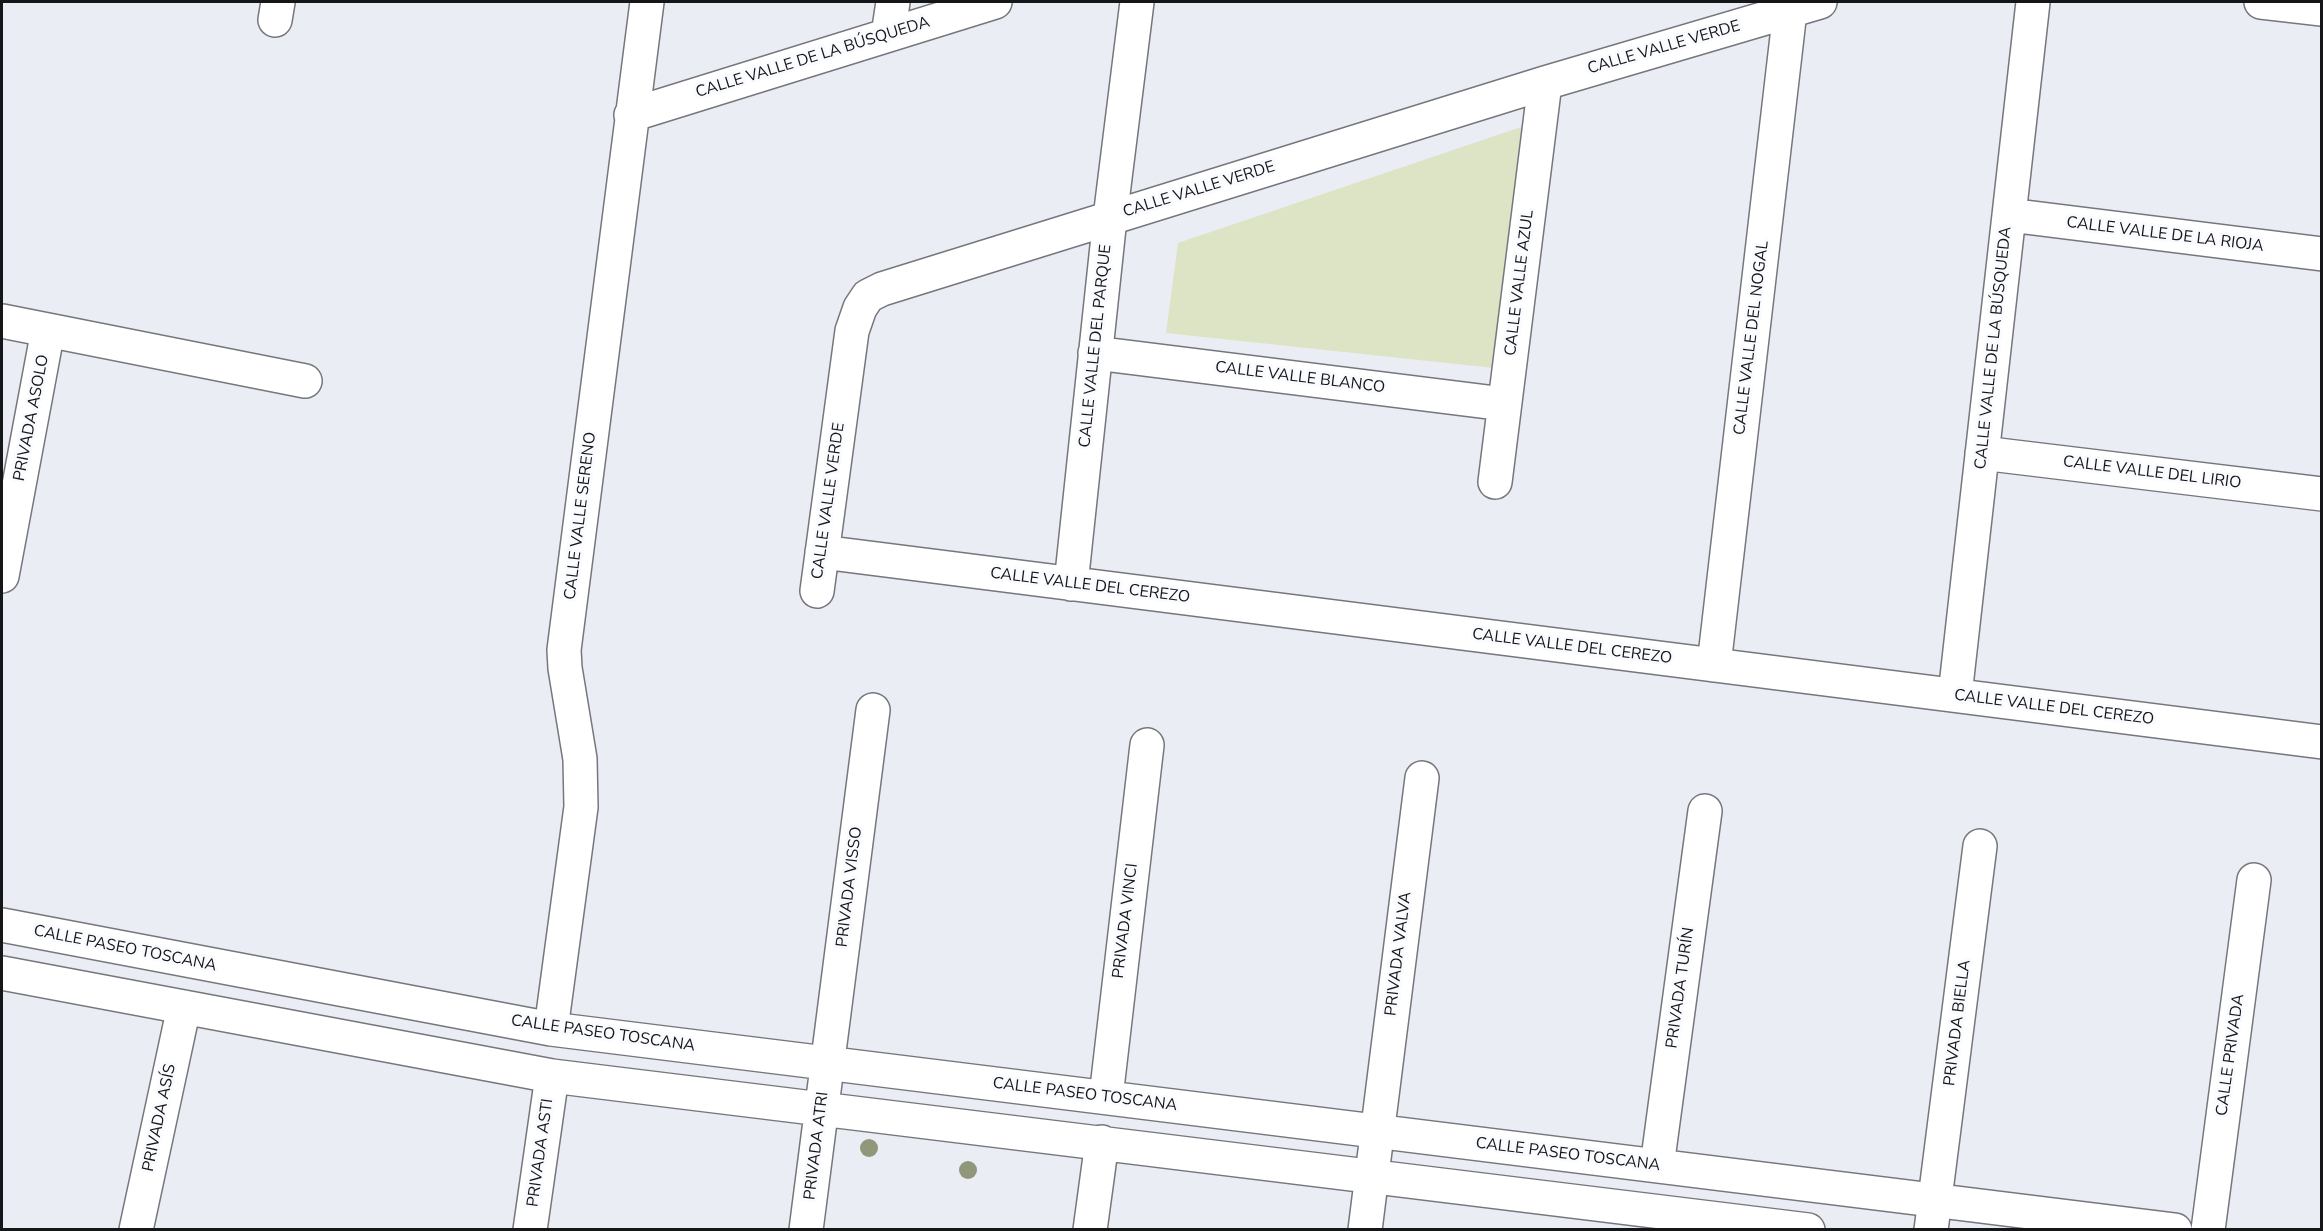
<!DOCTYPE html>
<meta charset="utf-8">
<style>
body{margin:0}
#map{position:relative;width:2323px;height:1231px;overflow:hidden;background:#ebedf4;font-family:"Nunito Sans",sans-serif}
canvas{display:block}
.frame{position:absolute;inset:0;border:3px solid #151618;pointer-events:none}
</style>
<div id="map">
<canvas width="2323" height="1231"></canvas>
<div class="frame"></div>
</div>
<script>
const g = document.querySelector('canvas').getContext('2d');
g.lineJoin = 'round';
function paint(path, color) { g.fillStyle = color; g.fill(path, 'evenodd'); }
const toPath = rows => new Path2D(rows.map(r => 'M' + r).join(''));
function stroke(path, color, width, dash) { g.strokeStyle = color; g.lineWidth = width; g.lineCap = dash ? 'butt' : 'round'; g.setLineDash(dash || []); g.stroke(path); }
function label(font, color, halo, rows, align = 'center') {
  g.font = font + ' "Nunito Sans",sans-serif'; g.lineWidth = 6; g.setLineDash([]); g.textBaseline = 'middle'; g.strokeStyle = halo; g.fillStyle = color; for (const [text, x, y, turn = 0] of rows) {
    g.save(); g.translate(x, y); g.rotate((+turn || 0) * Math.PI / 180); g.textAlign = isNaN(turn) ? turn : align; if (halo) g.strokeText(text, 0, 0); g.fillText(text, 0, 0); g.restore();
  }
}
paint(toPath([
 [1533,123,1503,369,1166,333,1178,243]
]), '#dde4c5');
const minor = toPath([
 [2261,2,2322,9],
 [275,20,278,2],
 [888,35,893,2],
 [631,115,995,2],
 [2009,215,2322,254],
 [2,321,305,381],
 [1095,353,1504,404],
 [1982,453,2322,494],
 [1495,482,1545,83],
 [822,552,2322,742],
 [2,576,48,330],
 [1071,584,1110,218,1137,2],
 [817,591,852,331,860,308,868,296,882,289,1545,83,1820,2],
 [1714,665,1790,11],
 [1955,695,2033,2],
 [2,925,551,1029,2175,1230],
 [2,973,552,1076,1808,1230],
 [551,1029,581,807,580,759,565,668,564,650,647,2],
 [1106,1097,1147,745],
 [1657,1166,1705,811],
 [136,1230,184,1007],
 [530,1230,552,1076],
 [806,1230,873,710],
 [1090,1230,1102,1142],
 [1365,1230,1422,778],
 [1931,1230,1980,846],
 [2208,1230,2254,880]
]);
stroke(minor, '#75777d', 36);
stroke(minor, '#fff', 33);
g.fillStyle = '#91977a';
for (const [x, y] of [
 [869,1148],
 [968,1170]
]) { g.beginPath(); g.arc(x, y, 9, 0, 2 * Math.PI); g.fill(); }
label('16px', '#151618', '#f9fbff', [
 ["CALLE VALLE VERDE",1664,48,-16],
 ["CALLE VALLE DE LA BÚSQUEDA",813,58,-17],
 ["CALLE VALLE VERDE",1199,190,-17],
 ["CALLE VALLE DE LA RIOJA",2165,235,7],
 ["CALLE VALLE AZUL",1520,283,-83],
 ["CALLE VALLE DEL NOGAL",1752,338,-83],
 ["CALLE VALLE DEL PARQUE",1096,346,-84],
 ["CALLE VALLE DE LA BÚSQUEDA",1994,348,-84],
 ["CALLE VALLE BLANCO",1300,378,7],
 ["PRIVADA ASOLO",32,418,-79],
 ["CALLE VALLE DEL LIRIO",2152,473,7],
 ["CALLE VALLE VERDE",829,501,-82],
 ["CALLE VALLE SERENO",581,516,-83],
 ["CALLE VALLE DEL CEREZO",1090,586,7],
 ["CALLE VALLE DEL CEREZO",1572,647,7],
 ["CALLE VALLE DEL CEREZO",2054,708,7],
 ["PRIVADA VISSO",850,887,-83],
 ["PRIVADA VINCI",1126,921,-83],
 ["CALLE PASEO TOSCANA",125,949,11],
 ["PRIVADA VALVA",1399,954,-83],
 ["PRIVADA TURÍN",1681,988,-82],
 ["PRIVADA BIELLA",1958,1023,-83],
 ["CALLE PASEO TOSCANA",603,1034,8],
 ["CALLE PRIVADA",2231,1055,-82],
 ["CALLE PASEO TOSCANA",1085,1095,7],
 ["PRIVADA ASÍS",160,1118,-78],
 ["PRIVADA ATRI",817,1146,-83],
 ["PRIVADA ASTI",541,1153,-82],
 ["CALLE PASEO TOSCANA",1568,1155,7]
]);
</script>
